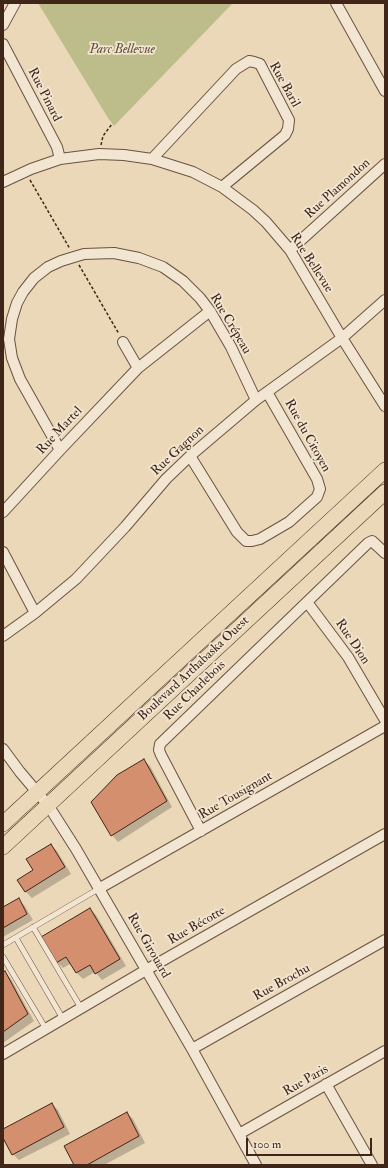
<!DOCTYPE html>
<meta charset="utf-8">
<style>
body{margin:0}
#map{position:relative;width:388px;height:1168px;overflow:hidden;background:#ebd8b9;font-family:"IM FELL Double Pica",serif}
canvas{display:block}
.frame{position:absolute;inset:0;border:4px solid #3f2619;pointer-events:none}
.scale{position:absolute;left:246px;top:1138px;width:126px;height:18px;box-sizing:border-box;border:2px solid #3f2619;border-top:0;padding-left:5px;font-size:12px;line-height:14px;white-space:nowrap;color:#3f2619;-webkit-text-stroke:3px #f2e6d2;paint-order:stroke}
</style>
<div id="map">
<canvas width="388" height="1168"></canvas>
<div class="frame"></div>
<div class="scale">100 m</div>
</div>
<script>
const g = document.querySelector('canvas').getContext('2d');
g.lineJoin = 'round';
function paint(path, color) { g.fillStyle = color; g.fill(path, 'evenodd'); }
const toPath = rows => new Path2D(rows.map(r => 'M' + r).join(''));
function stroke(path, color, width, dash) { g.strokeStyle = color; g.lineWidth = width; g.lineCap = dash ? 'butt' : 'round'; g.setLineDash(dash || []); g.stroke(path); }
function label(font, color, halo, rows, align = 'center') {
  g.font = font + ' "IM FELL Double Pica",serif'; g.lineWidth = 3.5; g.setLineDash([]); g.textBaseline = 'middle'; g.strokeStyle = halo; g.fillStyle = color; for (const [text, x, y, turn = 0] of rows) {
    g.save(); g.translate(x, y); g.rotate((+turn || 0) * Math.PI / 180); g.textAlign = isNaN(turn) ? turn : align; if (halo) g.strokeText(text, 0, 0); g.fillText(text, 0, 0); g.restore();
  }
}
paint(toPath([
 [38,3,233,3,114,126,108,118]
]), '#bdbd8b');
paint(toPath([
 [144,760,150,766,172,807,118,842,112,835,92,802],
 [51,845,57,851,71,874,32,898,26,892,18,880,34,870],
 [18,899,25,906,33,920,3,937,3,908],
 [90,909,96,915,126,966,102,980,95,972,83,979,77,973,72,963,63,968,57,962],
 [5,972,11,979,34,1021,3,1043,3,973],
 [52,1104,58,1110,70,1134,19,1160,13,1154,3,1136,3,1130],
 [127,1113,133,1119,145,1143,104,1165,76,1165]
]), '#0003');
const building = toPath([
 [144,759,167,801,111,836,91,802,117,775,144,759],
 [51,844,65,867,25,892,17,880,33,870,26,859,51,844],
 [19,898,27,914,3,928,3,907,19,898],
 [90,908,120,959,95,974,90,965,76,973,66,957,56,963,41,937,90,908],
 [5,971,28,1014,3,1032,3,972,5,971],
 [52,1103,64,1127,12,1155,3,1138,3,1129,52,1103],
 [127,1112,139,1136,87,1165,74,1165,64,1146,127,1112]
]);
paint(building, '#d4906e');
stroke(building, '#3f2619', 1);
const service = toPath([
 [33,927,81,1008],
 [16,938,63,1019],
 [3,945,100,888],
 [3,957,46,1029]
]);
const minor = toPath([
 [336,3,385,91],
 [3,25,15,3],
 [3,44,57,147,60,159],
 [152,159,236,69,249,61,254,62,260,64,289,120,288,129,285,135,222,187],
 [3,182,31,169,60,159,99,154,124,155,152,159,193,172,222,187,253,210,266,222,290,250,342,338,385,406],
 [290,250,385,164],
 [123,342,138,368],
 [60,450,20,379,12,358,9,339,12,319,17,303,23,292,34,278,48,267,61,261,74,257,84,254,114,253,139,258,163,267,183,281,200,298,210,311,231,347,256,400],
 [190,456,237,532,246,541,252,541,260,539,289,522,317,497,320,489,317,479,267,392],
 [3,512,60,450,138,368,210,311],
 [3,552,35,613],
 [307,602,348,657,385,720],
 [3,636,35,613,76,579,125,527,166,479,190,456,256,400,342,338,385,300],
 [3,749,20,772,48,805,76,849,192,1049,256,1165],
 [201,831,161,755,159,750,160,744,368,543,372,541,385,553],
 [100,888,385,726],
 [192,1049,385,940],
 [3,1054,146,970,385,834],
 [326,1084,372,1165],
 [239,1134,385,1051]
]);
const primary = toPath([
 [3,824,385,470],
 [3,847,385,492]
]);
stroke(service, '#6a5241', 6);
stroke(minor, '#6a5241', 12);
stroke(primary, '#3f2619', 16);
stroke(toPath([
 [101,145,103,136,112,124],
 [30,180,70,249],
 [79,265,119,334]
]), '#3f2619', 1.5, [3, 2]);
stroke(service, '#f2e6d2', 5);
stroke(minor, '#f2e6d2', 10);
stroke(primary, '#ebd8b9', 15);
label('italic 13px', '#5e4c36', '#f2e6d2', [
 ["Parc Bellevue",122,50]
]);
label('13px', '#3f2619', '#f2e6d2', [
 ["Rue Baril",284,85,61],
 ["Rue Pinard",44,95,63],
 ["Rue Plamondon",338,189,-42],
 ["Rue Bellevue",311,263,57],
 ["Rue Crépeau",230,324,59],
 ["Rue Martel",60,431,-47],
 ["Rue du Citoyen",307,436,61],
 ["Rue Gagnon",178,451,-43],
 ["Rue Dion",352,642,56],
 ["Boulevard Arthabaska Ouest",194,669,-43],
 ["Rue Charlebois",195,691,-44],
 ["Rue Tousignant",236,796,-30],
 ["Rue Bécotte",197,926,-30],
 ["Rue Girouard",148,946,60],
 ["Rue Brochu",282,983,-29],
 ["Rue Paris",306,1081,-30]
]);
</script>
